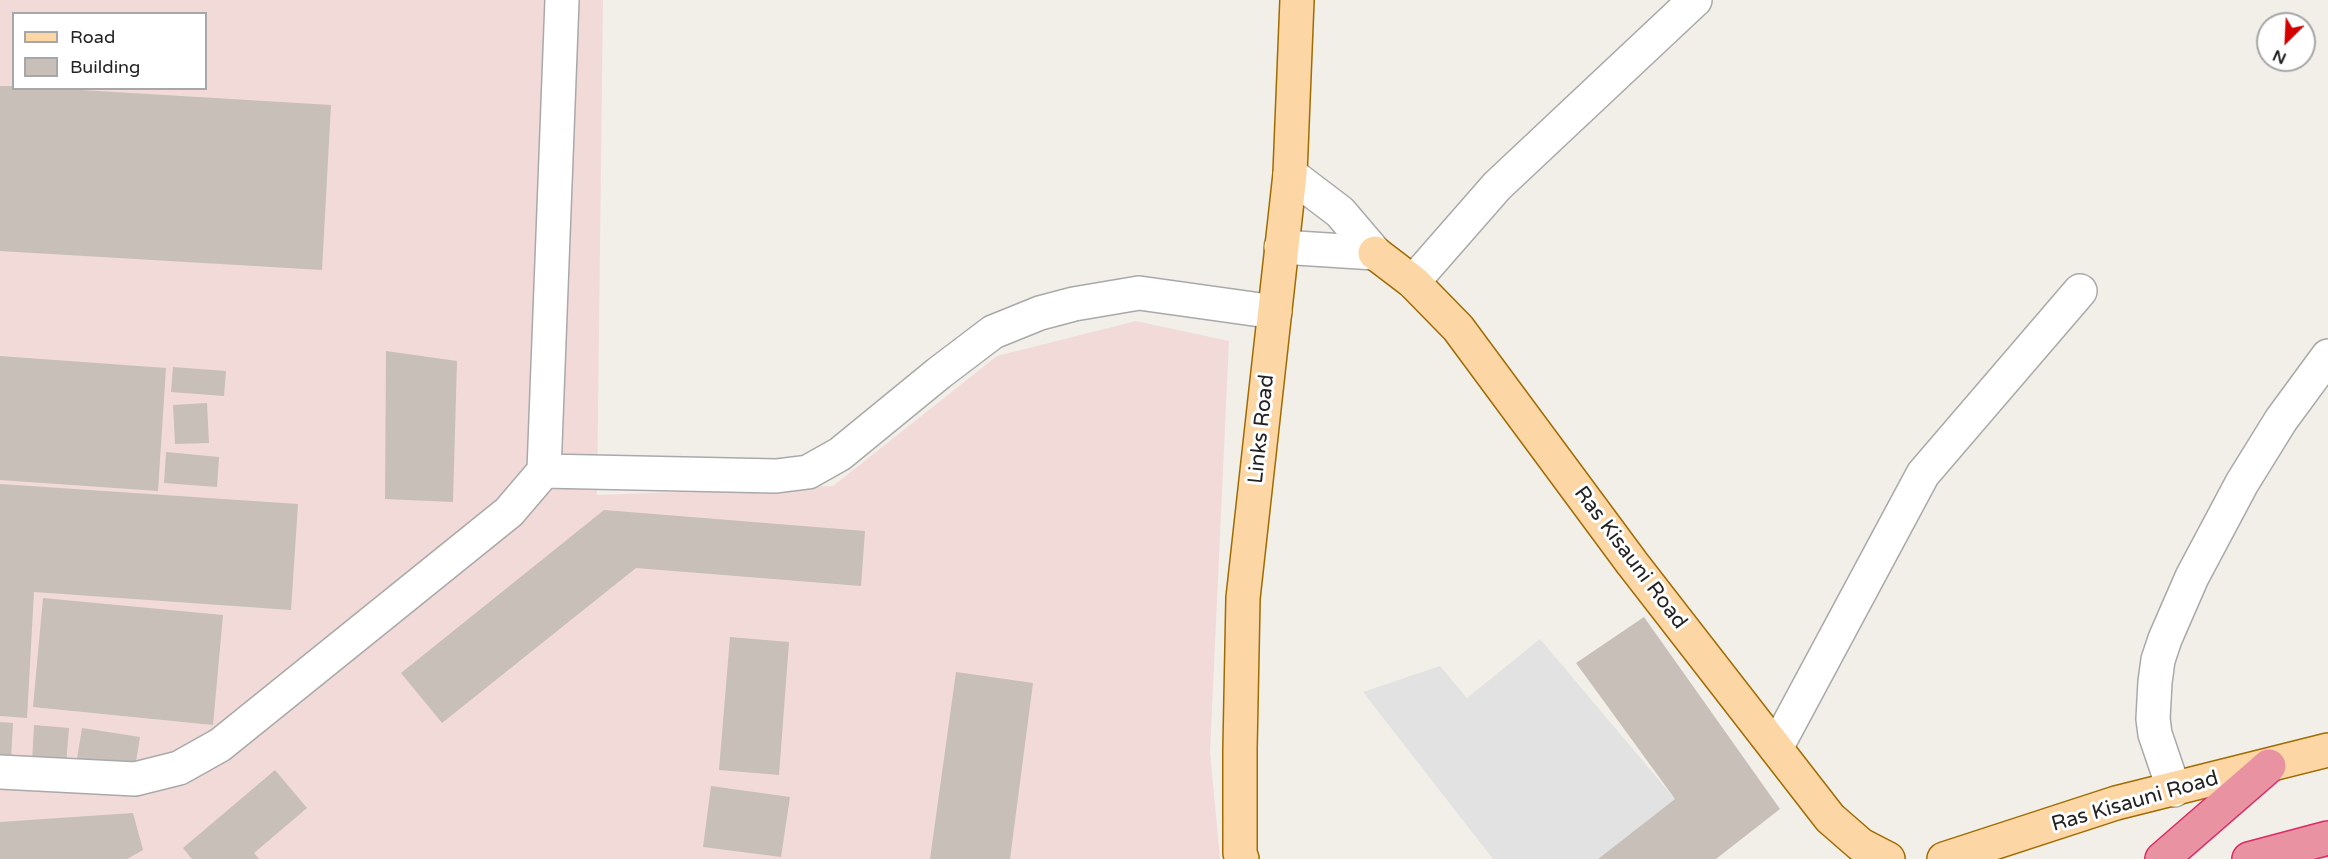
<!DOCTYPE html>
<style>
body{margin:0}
#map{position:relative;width:2328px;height:859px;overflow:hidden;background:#f2efe9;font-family:"Varela Round",sans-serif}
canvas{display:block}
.legend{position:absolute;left:12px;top:12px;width:195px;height:78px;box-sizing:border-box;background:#fff;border:2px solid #a7a7a7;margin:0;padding:8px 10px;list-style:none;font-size:18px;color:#222}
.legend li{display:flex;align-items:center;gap:12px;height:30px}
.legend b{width:30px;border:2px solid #a7a7a7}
.north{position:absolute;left:2256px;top:12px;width:60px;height:60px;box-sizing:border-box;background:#fff;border:2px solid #a7a7a7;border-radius:50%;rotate:204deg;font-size:16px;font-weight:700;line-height:24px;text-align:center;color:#222}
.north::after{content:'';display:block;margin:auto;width:21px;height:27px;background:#d40000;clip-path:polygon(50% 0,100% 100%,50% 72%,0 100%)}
</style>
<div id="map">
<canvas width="2328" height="859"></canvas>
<ul class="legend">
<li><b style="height:8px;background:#fcd6a4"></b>Road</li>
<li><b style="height:16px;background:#c7bfb8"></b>Building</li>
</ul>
<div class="north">N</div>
</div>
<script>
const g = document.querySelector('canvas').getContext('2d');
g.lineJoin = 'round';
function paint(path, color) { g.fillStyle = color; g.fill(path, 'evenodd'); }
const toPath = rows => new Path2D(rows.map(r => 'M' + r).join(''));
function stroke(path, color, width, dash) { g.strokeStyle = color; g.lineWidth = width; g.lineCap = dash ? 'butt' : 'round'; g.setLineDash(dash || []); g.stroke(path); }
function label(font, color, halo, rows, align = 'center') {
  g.font = font + ' "Varela Round",sans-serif'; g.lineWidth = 6; g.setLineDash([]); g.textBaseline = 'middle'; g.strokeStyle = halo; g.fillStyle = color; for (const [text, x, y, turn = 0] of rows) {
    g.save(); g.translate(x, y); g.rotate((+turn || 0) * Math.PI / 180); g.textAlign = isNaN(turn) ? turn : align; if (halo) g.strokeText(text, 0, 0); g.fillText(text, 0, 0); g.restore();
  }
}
paint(toPath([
 [0,0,603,0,597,495,833,486,997,356,1136,321,1229,341,1210,752,1220,859,0,859],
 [14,14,206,14,206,88,14,88]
]), '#f2dad9');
paint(toPath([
 [1540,639,1675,799,1598,859,1493,859,1363,692,1440,666,1467,698]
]), '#e2e2e2');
paint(toPath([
 [0,86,14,86,14,88,48,88,331,105,322,270,0,251],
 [386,351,457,361,453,502,385,499],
 [0,356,166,368,158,491,0,480],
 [173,367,226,371,224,396,171,392],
 [207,403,209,443,175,444,173,405],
 [166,452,219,457,217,487,164,483],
 [0,484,298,504,291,610,34,592,27,718,0,716],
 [604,510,865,531,861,586,636,568,442,723,401,673],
 [43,598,223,615,213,725,33,707],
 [1644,617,1780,809,1716,859,1598,859,1675,799,1576,663],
 [730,637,789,642,779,775,719,770],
 [956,672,1033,683,1010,859,930,859],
 [0,722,13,723,11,759,0,759],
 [34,725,69,728,66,765,32,762],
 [82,728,140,737,134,774,76,765],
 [275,770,307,808,254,853,259,859,192,859,183,848],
 [711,786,790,797,781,857,703,847],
 [133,813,143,850,127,859,0,859,0,822]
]), '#c7bfb8');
const minor = toPath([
 [1290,174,1340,212,1375,253],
 [1281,247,1375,253],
 [1413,282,1497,186,1695,0],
 [544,471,776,476,808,472,840,454,939,373,993,332,1040,313,1074,304,1139,293,1275,312],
 [1776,748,1923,474,2080,291],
 [0,772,135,779,179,768,220,745,509,512,544,471,562,0],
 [2174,790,2155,734,2153,719,2155,682,2158,660,2165,639,2192,577,2242,483,2281,420,2328,356]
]);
const major = toPath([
 [1375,253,1413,282,1458,328,1632,563,1830,818,1861,845,1888,859],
 [1242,859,1240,853,1240,749,1243,598,1290,174,1297,0],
 [1944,859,2116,803,2328,750]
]);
const highway = toPath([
 [2162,859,2269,766],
 [2249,859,2328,838]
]);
stroke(minor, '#a9a9a9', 36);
stroke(major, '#a06b00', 36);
stroke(highway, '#dc2a67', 36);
stroke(minor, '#fff', 33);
stroke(major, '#fcd6a4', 33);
stroke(highway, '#e892a2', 33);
label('21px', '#222', '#fff', [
 ["Links Road",1262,429,-84],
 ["Ras Kisauni Road",1630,558,53],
 ["Ras Kisauni Road",2135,802,-16]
]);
</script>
